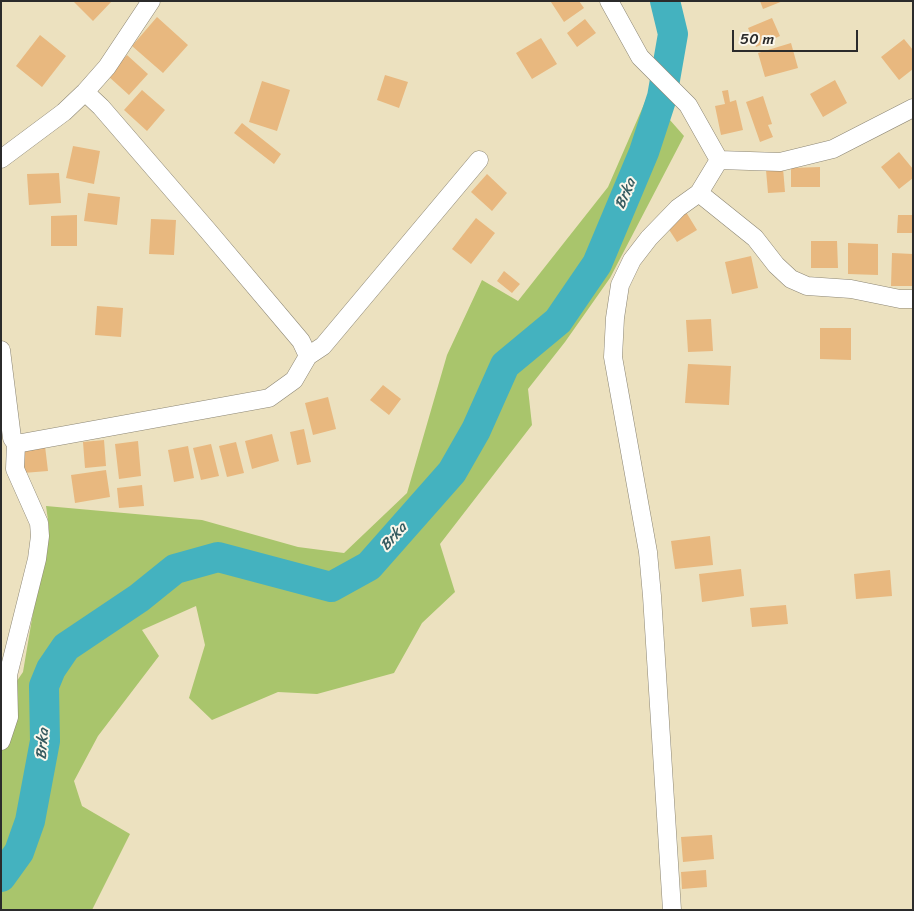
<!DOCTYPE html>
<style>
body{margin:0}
#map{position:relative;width:914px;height:911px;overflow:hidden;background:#ece1bf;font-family:Sriracha,sans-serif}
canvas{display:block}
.frame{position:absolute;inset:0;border:2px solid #2b2b2b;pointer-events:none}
.scale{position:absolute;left:732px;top:30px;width:126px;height:22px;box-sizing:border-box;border:2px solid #2b2b2b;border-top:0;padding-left:6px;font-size:15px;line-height:18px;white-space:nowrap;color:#2b2b2b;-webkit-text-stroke:4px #fbf7ec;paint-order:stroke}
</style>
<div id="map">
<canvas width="914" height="911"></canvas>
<div class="frame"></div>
<div class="scale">50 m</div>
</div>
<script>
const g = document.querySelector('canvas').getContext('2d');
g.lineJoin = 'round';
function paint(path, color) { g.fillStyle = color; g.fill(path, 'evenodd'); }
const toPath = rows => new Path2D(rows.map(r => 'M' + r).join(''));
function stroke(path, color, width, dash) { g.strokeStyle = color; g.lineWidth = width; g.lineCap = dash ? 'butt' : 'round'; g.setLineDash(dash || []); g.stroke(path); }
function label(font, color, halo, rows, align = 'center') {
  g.font = font + ' Sriracha,sans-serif'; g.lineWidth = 4; g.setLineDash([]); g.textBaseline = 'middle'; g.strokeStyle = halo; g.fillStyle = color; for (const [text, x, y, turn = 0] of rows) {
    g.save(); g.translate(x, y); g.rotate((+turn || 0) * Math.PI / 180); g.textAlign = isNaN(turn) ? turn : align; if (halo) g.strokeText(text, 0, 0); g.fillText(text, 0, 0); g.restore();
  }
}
paint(toPath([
 [648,95,684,136,610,278,565,342,528,389,532,425,440,544,455,592,422,623,394,673,317,694,278,692,212,720,189,698,205,645,196,606,142,630,159,656,98,736,74,781,82,806,130,834,92,910,1,910,1,717,6,697,23,672,35,601,47,553,49,527,46,506,202,520,298,547,344,553,407,493,447,355,482,280,518,301,608,187]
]), '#a9c56c');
stroke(toPath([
 [1,877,19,852,30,821,45,741,44,686,51,669,66,647,139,598,175,569,218,557,331,587,369,566,452,472,476,430,505,365,558,321,597,264,644,152,662,97,673,34,665,1]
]), '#44b2bf', 30);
paint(toPath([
 [73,1,112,1,93,21],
 [552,1,579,1,584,8,564,22,551,2],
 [760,1,783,1,763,9],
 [157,17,188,45,163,73,132,46],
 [772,18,780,36,756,47,748,28],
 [585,19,596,33,577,47,567,33],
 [40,35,66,56,42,87,16,66],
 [541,38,557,64,532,79,516,53],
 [904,39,913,50,913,69,899,80,881,57],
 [791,43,798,68,765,77,758,53],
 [127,55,148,74,129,95,108,76],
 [385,75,408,82,399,108,377,100],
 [835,80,847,103,823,117,810,94],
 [262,81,290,90,277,131,249,122],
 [142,90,165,110,147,131,124,110],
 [728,90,730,102,736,100,743,130,721,135,715,106,725,104,722,91],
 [763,96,772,124,768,125,773,137,760,142,746,102],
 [242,123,281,154,274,164,234,133],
 [73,146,100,151,94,184,66,178],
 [899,152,913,169,913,178,899,189,881,167],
 [820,167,820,187,791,187,791,168],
 [783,168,785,192,768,193,766,170],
 [59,173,61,203,29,205,27,174],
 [487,174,507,193,492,211,471,192],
 [88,193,120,197,117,225,84,221],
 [686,212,697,230,677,242,666,225],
 [77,215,77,246,51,246,51,216],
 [898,215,913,215,913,233,897,233],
 [476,218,495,233,471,264,452,249],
 [151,219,176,220,174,255,149,254],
 [811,241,837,241,838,268,811,268],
 [848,243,878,244,878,275,848,274],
 [892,253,913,254,913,286,891,286],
 [751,256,758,288,732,294,725,262],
 [504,271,520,284,512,293,497,281],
 [97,306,123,308,121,337,95,335],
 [711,319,713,351,688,352,686,320],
 [820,328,851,328,851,360,820,359],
 [688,364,731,366,729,405,685,403],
 [383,385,401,399,389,415,370,400],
 [328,397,336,429,313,435,305,403],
 [304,429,311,462,297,465,290,432],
 [272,434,279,461,252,469,245,441],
 [104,440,106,466,85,468,83,442],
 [138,441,141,476,119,479,115,444],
 [236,442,244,473,227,477,219,446],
 [211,444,219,476,201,480,193,448],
 [45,446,48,471,23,473,20,448],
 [188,446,194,478,174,482,168,450],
 [106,470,110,497,75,503,71,475],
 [142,485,144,506,119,508,117,488],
 [710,536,713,565,675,569,671,541],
 [741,569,744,596,702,602,699,574],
 [890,570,892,596,856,599,854,574],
 [786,605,788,624,752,627,750,608],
 [712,835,714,859,683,862,681,837],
 [706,870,707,887,682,889,681,872]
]), '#e8b87f');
const street = toPath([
 [609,1,640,57,688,105,719,160,780,162,833,149,913,108],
 [85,92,101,107,209,232,301,341,308,356],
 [1,159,64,112,85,92,107,67,151,1],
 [699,193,755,238,776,265,791,279,807,286,851,289,900,299,913,299],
 [1,350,12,438,16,444,269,398,294,380,308,356,323,346,479,160],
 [1,741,9,717,8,675,37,559,40,536,39,523,15,469,16,444],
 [672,910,652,596,648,552,613,357,615,318,620,285,632,260,649,238,678,208,699,193,719,160]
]);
stroke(street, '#8c8675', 19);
stroke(street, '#fff', 18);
label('italic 15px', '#345a5f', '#fbf7ec', [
 ["Brka",626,194,-67],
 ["Brka",394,537,-48],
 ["Brka",43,744,-85]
]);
</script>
